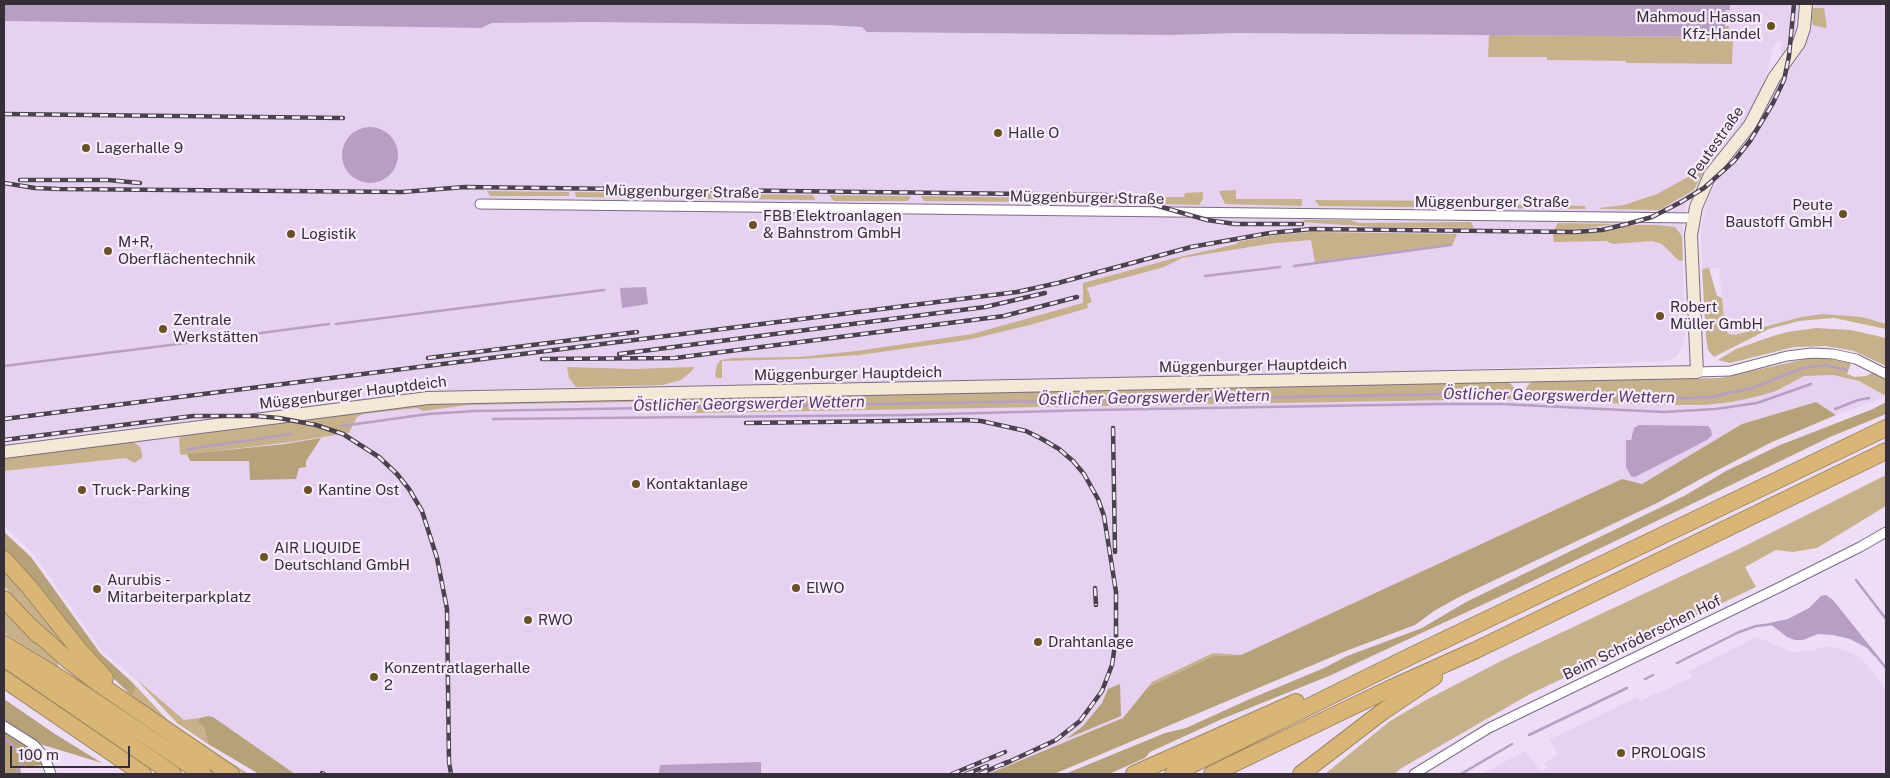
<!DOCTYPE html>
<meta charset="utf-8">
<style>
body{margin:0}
#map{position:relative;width:1890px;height:778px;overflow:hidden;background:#eeddf7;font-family:"Public Sans",sans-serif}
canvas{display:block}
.frame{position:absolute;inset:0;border:5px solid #362f39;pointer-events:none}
.scale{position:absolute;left:10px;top:746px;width:120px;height:22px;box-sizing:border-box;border:2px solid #362f39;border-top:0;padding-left:6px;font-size:15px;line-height:18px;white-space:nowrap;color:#362f39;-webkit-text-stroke:4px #f8edfd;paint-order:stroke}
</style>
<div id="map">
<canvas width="1890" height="778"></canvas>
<div class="frame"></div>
<div class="scale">100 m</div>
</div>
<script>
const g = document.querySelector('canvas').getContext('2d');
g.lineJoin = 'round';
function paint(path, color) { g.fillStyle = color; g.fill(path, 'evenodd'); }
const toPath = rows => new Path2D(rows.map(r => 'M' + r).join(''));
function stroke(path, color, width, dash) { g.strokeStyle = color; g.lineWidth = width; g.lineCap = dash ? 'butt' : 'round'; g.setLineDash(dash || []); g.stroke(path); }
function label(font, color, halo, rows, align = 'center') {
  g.font = font + ' "Public Sans",sans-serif'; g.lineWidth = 4.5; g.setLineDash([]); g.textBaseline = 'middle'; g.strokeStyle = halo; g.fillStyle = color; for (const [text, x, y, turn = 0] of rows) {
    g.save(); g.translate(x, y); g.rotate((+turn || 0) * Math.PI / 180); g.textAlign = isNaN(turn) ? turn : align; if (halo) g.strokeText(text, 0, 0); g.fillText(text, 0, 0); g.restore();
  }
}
paint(toPath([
 [1730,4,1886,4,1886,324,1862,317,1823,314,1801,317,1735,335,1729,334,1725,329,1719,268,1702,269,1701,230,1706,205,1723,167,1754,128,1765,109,1772,92,1792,62,1781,55,1781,41,1775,43,1762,88,1744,121,1705,169,1686,203,1682,236,1685,335,1682,347,1677,356,1667,361,1429,371,494,389,427,392,4,443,4,21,481,28,492,23,592,22,827,25,862,27,867,32,1171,35,1237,33,1489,35,1488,56,1547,57,1547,60,1626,61,1626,63,1731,64,1733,42,1728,41,1729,26,1725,26,1726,10,1730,10],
 [1833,375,1859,381,1879,391,1885,397,1836,415,1816,402,1742,424,1642,484,1622,479,1241,655,1213,653,1152,682,1123,718,988,774,295,774,213,717,208,716,184,720,102,651,32,552,4,526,4,471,126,458,124,442,185,434,190,461,286,461,284,443,349,433,357,417,363,414,417,408,423,411,469,405,684,401,692,404,693,413,1526,399,1528,401,1692,406,1732,402,1776,391,1804,376],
 [1757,637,1792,652,1810,651,1828,646,1850,652,1862,659,1886,689,1886,774,1481,774,1525,751,1541,771,1547,767,1544,764,1558,753,1549,740,1638,697,1640,701,1654,694,1655,695,1692,677,1689,671]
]), '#e6d1f1');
paint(toPath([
 [1813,8,1824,8,1827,27,1825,28,1813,25,1811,17],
 [1725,26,1729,26,1728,41,1733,41,1732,64,1626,63,1626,61,1547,60,1547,57,1488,57,1489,35,1719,37,1722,35],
 [1715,156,1705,169,1694,190,1659,210,1601,209,1600,208,1624,205,1657,194,1688,177],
 [1236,190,1236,199,1302,199,1302,206,1225,204,1219,191],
 [487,191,569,192,569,196,490,196],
 [575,192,813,195,815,199,815,200,576,197],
 [1146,192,1152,192,1152,197,1184,197,1185,193,1203,192,1203,199,1199,205,1162,204,1147,200],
 [829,195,911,196,908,201,834,201],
 [921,196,1109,199,1134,203,924,201],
 [1315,200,1481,201,1482,207,1487,207,1487,204,1585,206,1586,209,1319,206],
 [1304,220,1350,220,1358,223,1471,222,1474,228,1375,227,1302,222],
 [1558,223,1616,224,1574,230,1554,230],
 [1633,225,1658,225,1675,227,1682,236,1683,261,1678,260,1662,244,1652,241,1613,244,1606,241,1554,242,1553,234,1602,232],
 [1312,232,1457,234,1453,244,1315,262,1311,240,1275,243,1182,258,1164,267,1087,288,1092,302,1087,304,1088,308,1030,325,967,340,859,355,801,359,722,361,722,378,717,378,715,376,717,364,721,360,734,358,799,357,857,351,972,334,1083,303,1083,283,1175,258,1237,244,1237,242,1275,235],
 [1709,268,1717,296,1722,298,1725,329,1729,334,1735,335,1801,317,1823,314,1862,317,1886,324,1886,329,1834,318,1799,321,1769,329,1714,357,1708,350,1706,338,1702,269],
 [1816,328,1851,330,1886,338,1886,366,1854,351,1826,346,1794,347,1730,363,1718,360,1736,349,1770,337,1787,332],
 [1810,358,1823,358,1851,363,1847,374,1855,377,1866,376,1874,372,1886,379,1886,396,1859,381,1833,375,1804,376,1776,391,1759,396,1732,402,1704,405,1667,405,1528,401,1526,399,1526,388,1531,382,1720,378],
 [567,367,633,369,694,367,692,371,681,380,663,385,576,387,569,378],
 [1508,382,1512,385,1515,389,1515,399,693,413,692,404,684,401,469,405,423,411,417,408,363,414,357,417,349,433,284,443,181,455,180,453,179,438,185,434,426,404,469,402],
 [133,442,140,447,142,453,142,458,134,463,126,458,4,471,4,457],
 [1886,475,1886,506,1817,548,1793,552,1776,550,1745,567,1756,587,1530,694,1400,769,1394,774,1325,774,1390,721,1426,700,1503,660,1737,550],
 [4,565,83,663,41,627,4,586],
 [4,610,57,662,59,667,4,633],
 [1213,653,1241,655,1213,656,1148,687,1152,682],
 [136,679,184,720,199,718,198,722,204,727,208,744,177,723],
 [133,683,175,728,249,774,244,774,228,766,143,706,131,695,134,693,136,688]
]), '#c6b18b');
paint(toPath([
 [1816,402,1836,415,1772,442,1706,476,1657,503,1459,597,1434,611,1415,625,1346,651,1054,774,988,774,1123,718,1148,687,1213,656,1241,655,1622,479,1642,484,1742,424],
 [1886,402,1886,414,1830,437,1512,591,1329,676,1222,719,1150,752,1145,758,1109,774,1065,774,1165,733,1186,728,1252,698,1324,668,1347,656,1422,628,1466,602,1686,495,1726,471,1780,445,1873,409],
 [321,438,306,461,306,467,299,468,296,479,250,480,249,461,190,461,187,454,285,444],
 [4,532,31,557,100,653,133,683,136,688,134,693,131,695,112,677,89,651,23,567,4,550],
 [1120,684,1121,716,1066,739,1083,726,1102,703,1108,689],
 [4,699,55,734,102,763,30,741,44,765,20,767,21,774,4,774],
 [208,716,213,717,295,774,259,774,208,744,204,727,198,722,199,718]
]), '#b7a179');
paint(toPath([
 [4,4,1730,4,1730,10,1726,10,1725,26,1722,35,1720,37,1237,33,1171,35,867,32,862,27,827,25,592,22,492,23,481,28,4,21],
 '342 155a28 28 0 1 1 56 0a28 28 0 1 1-56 0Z',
 [646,287,648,304,622,308,620,288],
 [1639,425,1708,426,1711,430,1712,435,1707,440,1635,477,1631,476,1626,467,1626,440,1631,440,1634,428],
 [1826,595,1833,600,1877,655,1874,656,1867,648,1850,639,1833,635,1818,634,1803,640,1795,640,1787,637,1769,623,1788,619,1809,608,1821,596],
 [761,762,761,774,657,774,659,773,660,765]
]), '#b79ec4');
stroke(toPath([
 [1294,266,1451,245],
 [1205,276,1280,267],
 [336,324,604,290],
 [201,341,329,324],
 [4,366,194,342],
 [1533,393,1688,398,1710,397,1752,388,1803,368,1825,365,1847,370],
 [1835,409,1858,400,1869,398],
 [493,419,907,415,1092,410,1440,404,1501,404,1664,412,1716,409,1757,403,1811,384],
 [342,426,428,414,475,411,1509,393],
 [188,449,292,434],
 [1856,580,1886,619],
 [1874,653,1886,668],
 [1677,663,1739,632,1756,626,1773,624],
 [1645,679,1653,675],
 [1529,735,1627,688],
 [4,738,28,759,24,761,15,774],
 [1461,774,1512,744]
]), '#b79ec4', 2.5);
const street = toPath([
 [480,204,1694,218],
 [1697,372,1730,371,1787,356,1812,353,1833,354,1856,359,1886,374],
 [4,726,34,745,44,756,51,774],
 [1414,774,1489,728,1778,588,1860,547,1886,532]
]);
const secondary = toPath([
 [4,452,428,398,1697,372,1691,235,1696,207,1710,175,1750,125,1774,78,1799,43,1804,28,1806,4]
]);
const highway = toPath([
 [4,559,30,588,80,651,105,678],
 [4,599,38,635],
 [32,628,69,661,99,684,231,774],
 [4,644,55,675,203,774],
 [4,658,173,774],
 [4,679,143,774],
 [1134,774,1296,702],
 [1173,774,1411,656,1886,428],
 [1212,774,1389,689,1476,650,1886,451],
 [1301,774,1382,712,1434,677]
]);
stroke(street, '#7b6c83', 11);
stroke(secondary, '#7b6c83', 14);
stroke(highway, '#a08760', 18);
stroke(street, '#fff', 9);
stroke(secondary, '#f4e9d6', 12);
stroke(highway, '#d9b675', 16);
const rail = toPath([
 [4,114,343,118],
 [20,180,108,180,140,183],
 [4,183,35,188,59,189,402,192,465,187,1106,195,1137,200,1207,220,1235,224,1302,224],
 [619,354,985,307,1045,293],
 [428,358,637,332],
 [542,359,675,358,1004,316,1077,297],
 [4,419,1017,292,1058,283,1191,247,1270,233,1312,229,1574,232,1602,230,1627,224,1652,217,1681,202,1704,188,1734,161,1750,141,1773,103,1784,80,1789,56,1794,4],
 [746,423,965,420,981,421,1026,431,1042,439,1059,449,1073,461,1084,474,1098,499,1104,516,1116,592,1116,638,1112,665,1102,691,1080,721,1056,740,1002,765],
 [1113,428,1115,552],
 [4,440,193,416,255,416,279,418,316,425,343,434,379,457,397,474,409,489,422,511,437,558,447,609,449,762,451,774],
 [1095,588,1096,605],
 [322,773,324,774],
 [952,774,1005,752],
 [966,774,987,766],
 [980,774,1007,762]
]);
stroke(rail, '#4b424e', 4.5);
stroke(rail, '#f8edfd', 2.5, [8]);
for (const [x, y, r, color] of [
 [1771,26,5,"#6a5222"],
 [998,133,5,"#6a5222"],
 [86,148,5,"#6a5222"],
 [1843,214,5,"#6a5222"],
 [753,225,5,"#6a5222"],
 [291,234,5,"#6a5222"],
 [108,251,5,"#6a5222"],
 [1660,316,5,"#6a5222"],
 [163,329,5,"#6a5222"],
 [636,484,5,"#6a5222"],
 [82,490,5,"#6a5222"],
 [308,490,5,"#6a5222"],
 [264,557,5,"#6a5222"],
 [796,588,5,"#6a5222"],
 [97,589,5,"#6a5222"],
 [528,620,5,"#6a5222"],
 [1038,642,5,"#6a5222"],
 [374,677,5,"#6a5222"],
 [1621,753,5,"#6a5222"]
]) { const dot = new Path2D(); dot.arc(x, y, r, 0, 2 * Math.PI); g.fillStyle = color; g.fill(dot); stroke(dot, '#f8edfd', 2); }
label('15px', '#362f39', '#f8edfd', [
 ["Mahmoud Hassan",1761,17,"right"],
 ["Kfz-Handel",1761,34,"right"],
 ["Halle O",1008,133],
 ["Lagerhalle 9",96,148],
 ["Peute",1833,205,"right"],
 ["Baustoff GmbH",1833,222,"right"],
 ["FBB Elektroanlagen",763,216],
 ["& Bahnstrom GmbH",763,233],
 ["Logistik",301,234],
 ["M+R,",118,242],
 ["Oberflächentechnik",118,259],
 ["Robert",1670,307],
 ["Müller GmbH",1670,324],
 ["Zentrale",173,320],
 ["Werkstätten",173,337],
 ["Kontaktanlage",646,484],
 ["Truck-Parking",92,490],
 ["Kantine Ost",318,490],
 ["AIR LIQUIDE",274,548],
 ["Deutschland GmbH",274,565],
 ["Aurubis -",107,580],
 ["Mitarbeiterparkplatz",107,597],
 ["ElWO",806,588],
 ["RWO",538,620],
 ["Drahtanlage",1048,642],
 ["Konzentratlagerhalle",384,668],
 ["2",384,685],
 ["PROLOGIS",1631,753]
], 'left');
label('15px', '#362f39', '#f8edfd', [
 ["Peutestraße",1716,143,-55],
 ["Müggenburger Straße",682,192,1],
 ["Müggenburger Straße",1087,198,1],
 ["Müggenburger Straße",1492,202],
 ["Müggenburger Hauptdeich",1253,366,-1],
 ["Müggenburger Hauptdeich",848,374,-1],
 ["Müggenburger Hauptdeich",353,393,-7],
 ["Beim Schröderschen Hof",1642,638,-26]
]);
label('italic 16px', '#59386a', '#f8edfd', [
 ["Östlicher Georgswerder Wettern",1559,396,1],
 ["Östlicher Georgswerder Wettern",1154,398,-1],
 ["Östlicher Georgswerder Wettern",749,404,-1]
]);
</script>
